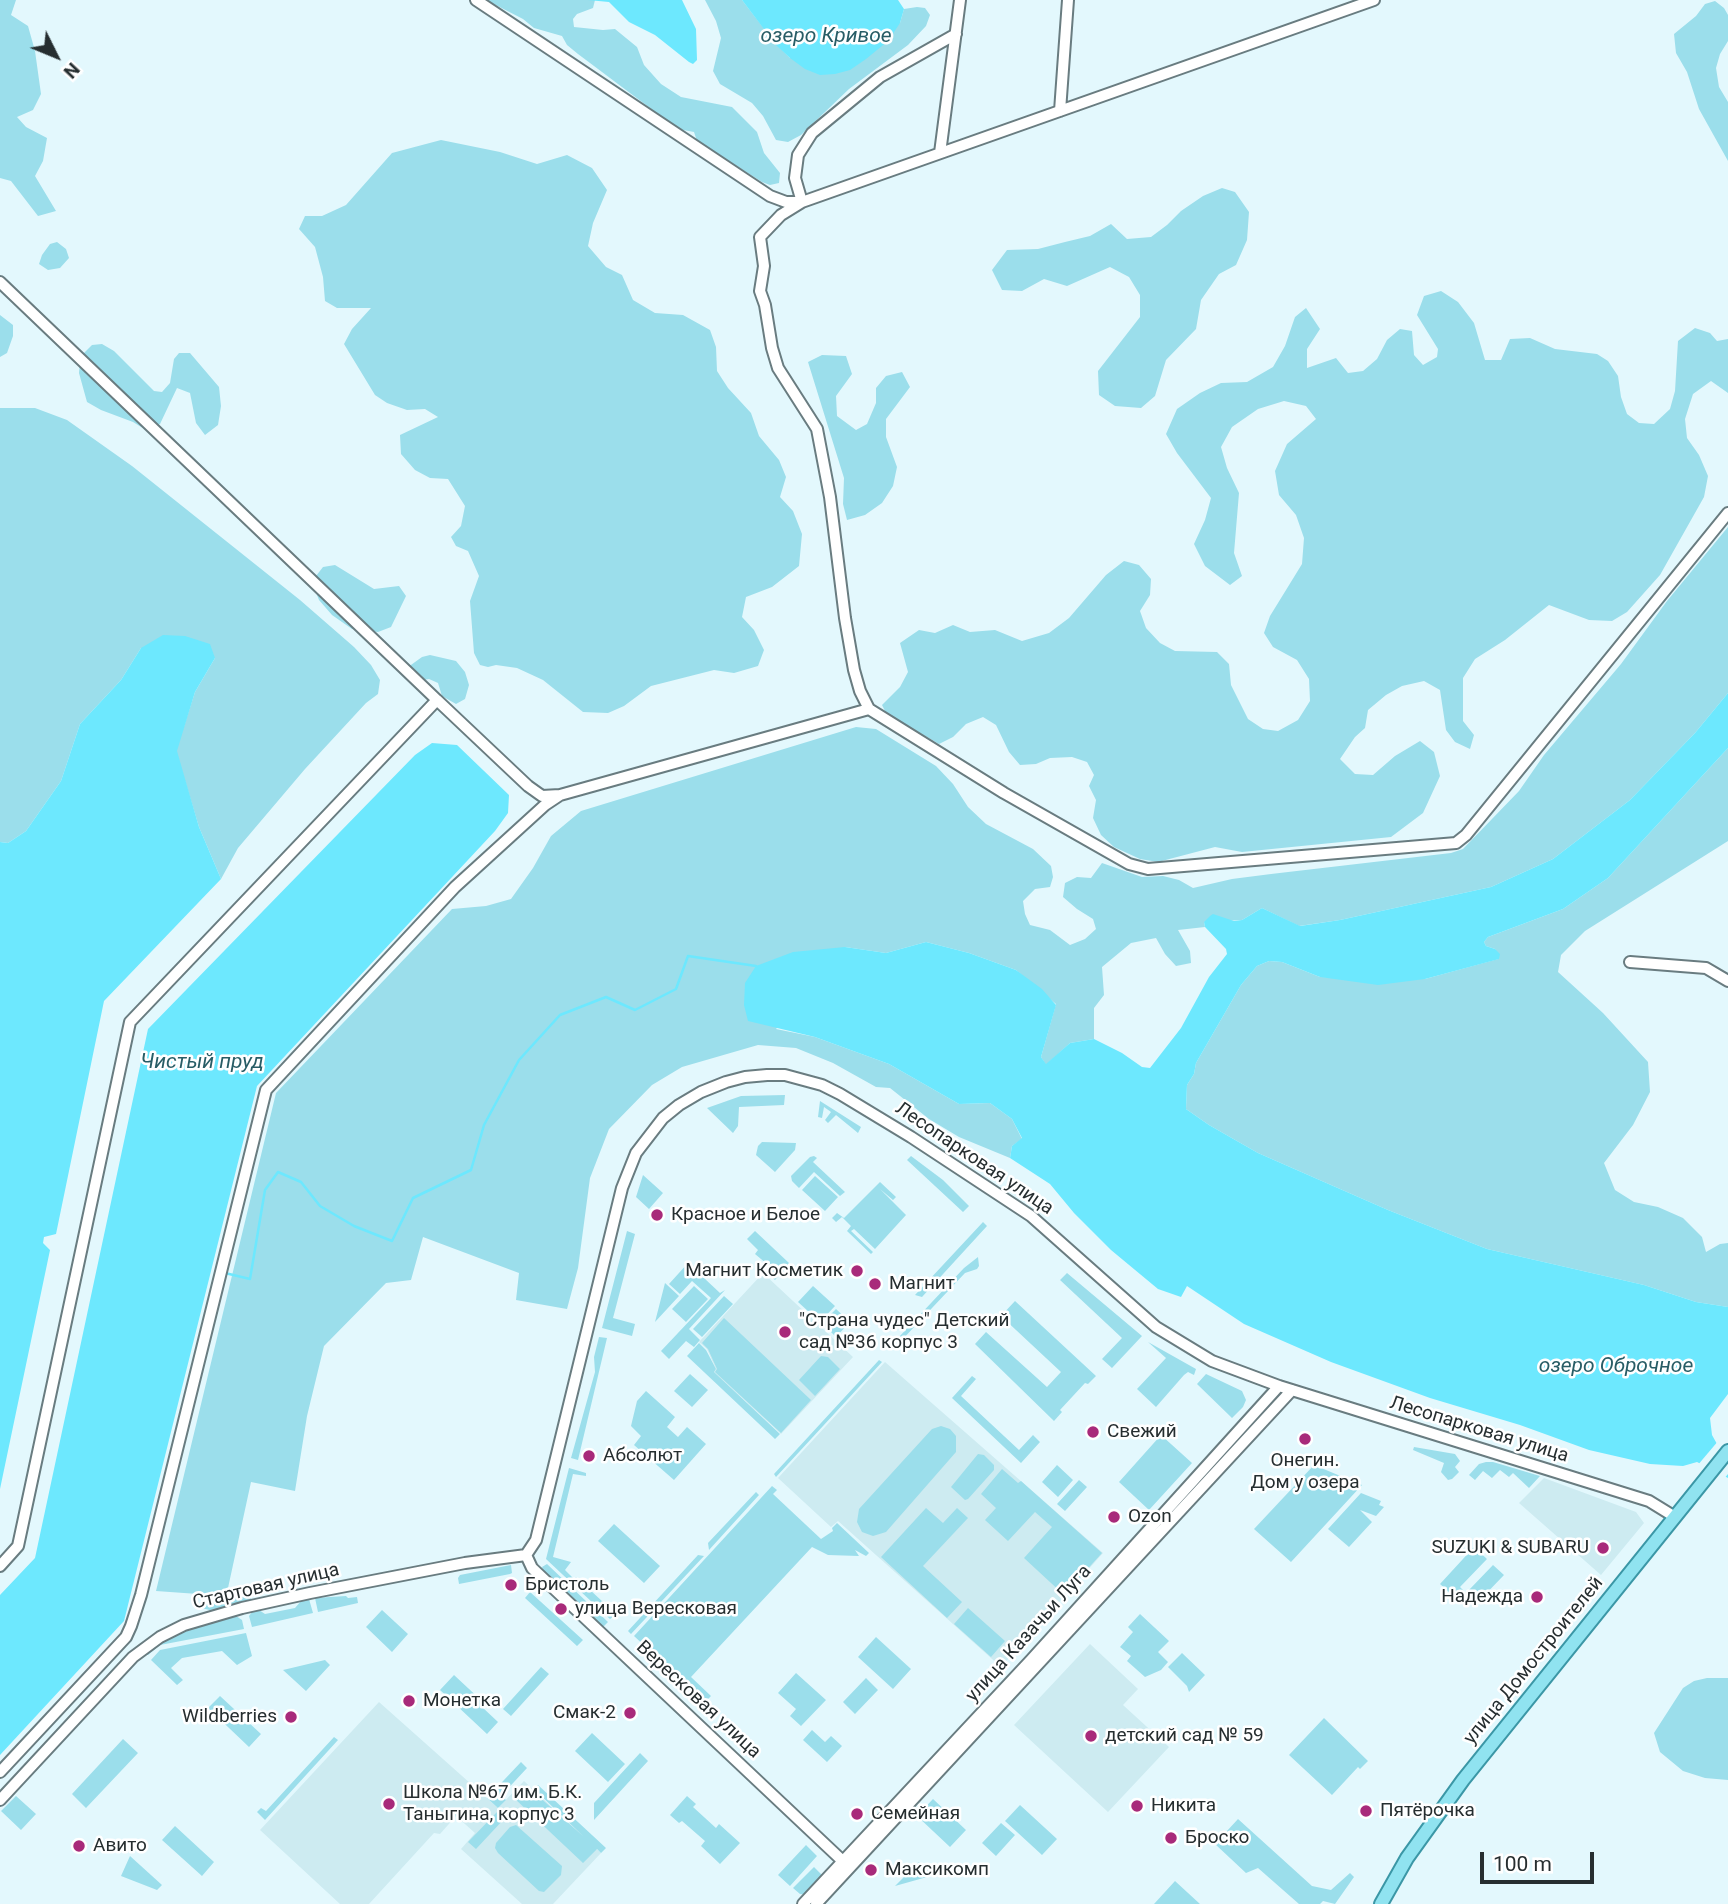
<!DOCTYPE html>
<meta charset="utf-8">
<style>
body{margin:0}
#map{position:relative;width:1728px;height:1904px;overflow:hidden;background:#e3f8fd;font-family:Roboto,sans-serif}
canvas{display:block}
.north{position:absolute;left:21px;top:21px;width:70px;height:70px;-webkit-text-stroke:5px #fff;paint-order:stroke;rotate:133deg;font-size:19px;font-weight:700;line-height:28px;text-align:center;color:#262e30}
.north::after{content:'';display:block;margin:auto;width:24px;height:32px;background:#262e30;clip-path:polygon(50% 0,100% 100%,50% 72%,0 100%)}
.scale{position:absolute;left:1480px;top:1852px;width:114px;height:32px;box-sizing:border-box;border:4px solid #262e30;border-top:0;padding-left:9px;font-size:21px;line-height:24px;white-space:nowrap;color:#262e30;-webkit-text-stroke:5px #fff;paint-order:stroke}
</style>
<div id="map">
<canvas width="1728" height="1904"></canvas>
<div class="north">N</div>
<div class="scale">100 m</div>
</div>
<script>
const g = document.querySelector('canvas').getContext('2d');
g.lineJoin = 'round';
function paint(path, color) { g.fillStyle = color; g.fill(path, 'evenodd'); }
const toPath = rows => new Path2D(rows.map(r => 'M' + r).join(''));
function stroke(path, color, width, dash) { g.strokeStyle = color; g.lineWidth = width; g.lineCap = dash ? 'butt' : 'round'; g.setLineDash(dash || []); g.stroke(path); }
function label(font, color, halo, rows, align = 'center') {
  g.font = font + ' Roboto,sans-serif'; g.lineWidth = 5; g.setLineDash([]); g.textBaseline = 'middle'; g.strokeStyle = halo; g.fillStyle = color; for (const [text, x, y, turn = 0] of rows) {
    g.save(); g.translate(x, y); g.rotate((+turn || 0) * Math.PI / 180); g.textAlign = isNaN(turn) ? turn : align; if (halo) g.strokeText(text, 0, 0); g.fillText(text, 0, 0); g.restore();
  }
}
paint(toPath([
 [763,1273,853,1357,781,1434,714,1372,716,1369,707,1349,699,1342],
 [885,1362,1103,1553,1001,1667,838,1521,831,1527,778,1478],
 [1544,1478,1636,1512,1644,1523,1601,1575,1519,1503],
 [1090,1644,1138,1689,1123,1705,1169,1747,1108,1812,1014,1725],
 [379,1702,498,1808,524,1781,601,1853,553,1904,522,1904,461,1849,475,1833,456,1816,440,1834,434,1833,369,1904,340,1904,260,1830]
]), '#cdebf1');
paint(toPath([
 [0,0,16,0,11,15,28,26,35,51,41,94,33,110,17,117,26,127,47,138,43,161,35,176,56,211,38,216,11,181,0,178],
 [486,0,595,0,593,8,577,14,573,19,574,27,603,30,615,29,637,47,644,65,661,84,681,97,732,107,757,132,764,153,780,173,779,183,770,185,762,182,697,141,694,132,678,129,578,54,567,45,562,36,534,28,523,19],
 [705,0,742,0,776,44,790,58,900,23,904,9,917,7,925,8,930,15,926,26,908,45,849,89,801,135,788,142,776,140,763,116,752,103,720,84,713,71,721,38,716,21],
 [1715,1,1724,8,1728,15,1728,41,1720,54,1716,68,1719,87,1728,102,1728,161,1699,109,1687,72,1676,53,1674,34,1696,16,1705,4],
 [441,140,500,152,537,164,567,155,592,168,607,190,593,223,588,246,606,267,622,275,633,300,655,313,683,315,710,330,716,347,717,371,728,388,751,413,759,436,779,460,786,477,780,497,793,511,802,534,799,566,772,587,746,597,742,617,754,630,764,650,758,666,734,673,714,670,651,686,624,706,608,713,583,712,543,680,517,668,496,665,488,667,480,665,474,653,470,601,479,576,468,551,456,546,451,537,461,526,465,506,448,479,430,478,415,470,401,454,400,435,438,417,425,409,407,410,387,403,375,395,344,344,352,329,371,308,337,308,325,301,323,277,315,247,299,229,305,216,322,216,346,205,392,153],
 [1222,188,1235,192,1249,212,1247,240,1236,265,1219,274,1201,300,1196,329,1166,360,1155,396,1141,408,1115,406,1099,395,1098,371,1140,317,1140,295,1129,277,1110,267,1067,286,1044,279,1022,291,1002,290,992,270,1007,250,1038,249,1065,242,1090,236,1111,224,1127,239,1151,237,1167,225,1181,211,1203,196],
 [57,242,66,249,69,258,60,268,48,270,39,264,42,255,50,244],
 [1441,291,1458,302,1474,323,1485,360,1501,360,1510,339,1530,338,1555,349,1597,354,1608,361,1618,376,1621,397,1627,414,1639,423,1654,424,1670,409,1675,391,1678,341,1695,328,1710,333,1717,341,1728,339,1728,393,1711,381,1693,394,1685,419,1687,438,1699,455,1708,476,1704,497,1660,575,1627,612,1612,621,1589,620,1549,605,1505,640,1475,659,1463,678,1463,721,1474,735,1470,749,1455,742,1446,730,1440,690,1424,681,1402,686,1386,695,1368,710,1365,728,1355,737,1340,759,1355,774,1373,775,1395,756,1420,741,1434,752,1440,776,1423,813,1391,837,1242,852,1215,847,1158,862,1140,859,1114,847,1101,835,1093,818,1096,800,1089,786,1094,775,1087,762,1072,757,1050,758,1036,764,1020,765,1009,752,996,725,983,717,966,724,953,737,939,744,886,713,882,705,900,687,908,672,900,643,919,630,935,633,953,625,970,632,995,630,1022,641,1049,633,1069,618,1106,575,1124,561,1139,565,1151,579,1150,595,1140,611,1146,628,1160,643,1175,651,1217,652,1229,664,1231,685,1248,719,1263,729,1278,731,1298,720,1310,701,1309,679,1297,660,1273,647,1264,633,1270,616,1302,564,1304,538,1296,515,1279,495,1275,471,1287,444,1316,419,1306,406,1284,401,1258,409,1232,427,1221,447,1227,468,1239,493,1234,553,1242,576,1230,585,1205,566,1194,544,1205,520,1211,498,1177,453,1166,434,1177,409,1200,393,1221,383,1247,382,1273,367,1285,346,1295,317,1306,308,1320,329,1307,349,1307,368,1336,358,1348,373,1363,371,1377,359,1387,340,1400,329,1412,331,1414,355,1423,365,1437,357,1438,349,1417,315,1424,296],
 [0,315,13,325,13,336,7,353,0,357],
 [102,344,114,351,154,391,162,392,170,383,174,359,179,353,190,353,219,387,221,406,218,425,205,435,196,423,190,393,177,388,160,424,146,430,133,422,101,410,87,402,79,373,80,362,84,353,92,345],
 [822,355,846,356,852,374,836,396,837,416,856,430,867,424,876,403,876,388,886,376,902,372,910,387,886,419,886,437,897,467,893,486,882,503,865,515,847,520,843,504,844,478,808,362],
 [0,408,35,408,67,420,132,466,300,600,354,647,371,665,380,680,378,694,366,703,305,769,238,848,221,879,199,827,176,751,195,692,215,658,141,648,121,680,80,724,61,781,26,831,8,843,0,842],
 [1728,527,1728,693,1695,733,1630,800,1553,859,1491,887,1340,920,1299,926,1262,908,1242,920,1204,922,1205,927,1178,930,1190,951,1191,963,1176,966,1165,954,1156,938,1131,943,1102,967,1104,995,1094,1008,1094,1039,1070,1043,1046,1065,1041,1057,1056,1004,1016,970,969,953,926,942,886,953,845,947,776,1029,815,1037,889,1064,959,1104,990,1103,1012,1119,1022,1139,1012,1146,1010,1158,959,1137,929,1119,890,1088,876,1087,833,1063,796,1048,758,1045,682,1067,652,1085,609,1129,590,1178,578,1268,567,1309,516,1300,519,1273,423,1237,411,1280,386,1283,324,1346,307,1416,295,1491,251,1482,228,1588,212,1595,156,1591,276,1093,452,909,486,906,511,899,533,868,551,836,581,811,856,727,876,729,936,766,953,784,968,807,986,824,1033,849,1051,866,1053,877,1050,887,1035,889,1023,901,1025,914,1030,925,1050,930,1070,945,1085,939,1096,929,1093,919,1077,909,1063,897,1065,883,1077,877,1091,878,1102,863,1142,877,1163,876,1179,880,1193,888,1232,879,1271,874,1451,853,1463,849,1519,791,1544,755,1621,664,1667,601],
 [335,565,374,589,399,586,406,596,391,627,378,632,352,629,332,615,319,600,315,590,316,576,323,567],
 [430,655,456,661,465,672,469,685,465,699,456,704,442,696,438,683,429,679,417,681,404,670,422,657],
 [1728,748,1728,841,1585,931,1561,955,1558,972,1603,1013,1648,1062,1650,1092,1633,1125,1604,1163,1615,1190,1634,1202,1658,1207,1683,1218,1702,1237,1706,1252,1720,1244,1728,1243,1728,1307,1696,1302,1644,1285,1487,1249,1388,1210,1258,1153,1209,1125,1186,1109,1187,1085,1194,1074,1196,1063,1241,985,1257,966,1269,961,1282,962,1320,977,1425,979,1498,959,1495,949,1486,946,1484,942,1488,937,1563,909,1608,878],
 [785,1095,784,1105,739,1107,738,1126,733,1133,707,1108,741,1096],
 [820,1101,861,1127,858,1133,836,1115,828,1123,825,1120,831,1112,824,1107,822,1118,818,1117],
 [762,1142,796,1143,795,1150,775,1172,756,1155,758,1146],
 [814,1156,817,1158,813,1162,845,1192,840,1196,814,1172,799,1188,792,1181,791,1176,810,1157],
 [911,1156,943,1180,969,1206,963,1212,907,1160],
 [643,1175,663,1193,649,1209,636,1197],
 [815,1176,838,1197,825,1211,802,1190],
 [880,1182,896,1197,893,1200,880,1189,906,1215,875,1249,854,1229,851,1231,873,1252,871,1254,847,1231,851,1226,842,1217,836,1222,832,1218,837,1213,844,1218],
 [983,1222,987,1226,922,1297,915,1295],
 [627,1231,635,1234,613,1318,635,1324,632,1336,602,1328],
 [755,1231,789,1263,788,1264,793,1269,786,1277,781,1273,775,1280,769,1274,773,1269,755,1254,758,1250,747,1239],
 [978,1257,979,1266,977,1269,965,1273,900,1342,899,1337,964,1268],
 [688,1263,720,1293,725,1290,689,1329,700,1340,694,1347,686,1341,669,1359,661,1351,711,1298,692,1281,680,1294,669,1284],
 [1067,1273,1142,1336,1112,1368,1102,1359,1122,1338,1060,1280],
 [665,1283,679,1296,655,1322],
 [694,1286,708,1299,686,1322,672,1309],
 [813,1286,835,1306,820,1322,798,1302],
 [724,1296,733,1304,702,1337,693,1329],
 [1015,1301,1096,1376,1088,1384,1085,1383,1060,1410,1062,1412,1054,1421,975,1344,986,1332,1047,1387,1061,1372,1001,1316],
 [836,1309,850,1322,836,1337,822,1323],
 [724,1318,811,1400,781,1433,715,1372,717,1369,708,1349,702,1343],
 [599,1337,607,1338,578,1460,571,1458,595,1372,594,1357],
 [1148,1342,1196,1369,1194,1375,1188,1372,1184,1375,1156,1407,1137,1389,1166,1358],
 [699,1343,706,1350,716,1369,714,1372,780,1434,775,1439,687,1356],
 [821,1356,828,1357,840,1369,815,1396,799,1380],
 [879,1360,882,1362,776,1477,774,1474],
 [690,1374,708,1390,692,1407,674,1391],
 [1206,1374,1242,1391,1246,1400,1243,1407,1232,1418,1197,1384],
 [972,1376,976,1379,961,1396,1019,1450,1033,1435,1040,1442,1021,1463,952,1398],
 [646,1391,675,1417,667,1427,678,1437,687,1427,706,1444,674,1480,634,1445,641,1436,631,1426,637,1401],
 [941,1426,950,1429,956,1436,956,1452,886,1532,873,1536,862,1532,857,1522,859,1509,932,1429],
 [1161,1435,1192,1463,1149,1510,1119,1482],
 [1414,1447,1455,1454,1460,1461,1455,1467,1459,1472,1452,1479,1448,1480,1441,1472,1444,1463,1413,1450],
 [978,1454,984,1455,994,1465,994,1470,968,1499,965,1500,951,1487],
 [1486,1462,1493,1462,1540,1476,1529,1488,1513,1473,1509,1477,1500,1470,1492,1478,1483,1471,1475,1480,1469,1475,1479,1464],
 [1057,1465,1073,1480,1058,1497,1042,1482],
 [1314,1465,1362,1485,1291,1562,1254,1529],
 [569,1468,586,1473,586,1476,573,1474,553,1557,571,1562,565,1570,574,1579,576,1577,616,1614,610,1619,546,1559],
 [1002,1469,1018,1483,1021,1481,1102,1553,1064,1595,1024,1558,1052,1527,1035,1512,1008,1541,985,1520,996,1508,981,1494],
 [1079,1480,1087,1487,1065,1511,1057,1504],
 [772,1486,777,1490,773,1494,821,1539,833,1531,832,1528,837,1523,869,1553,866,1556,855,1550,859,1556,828,1555,812,1547,691,1677,711,1696,705,1702,634,1636],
 [756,1492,759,1495,709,1550,708,1543],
 [1361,1493,1381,1501,1379,1505,1384,1507,1376,1516,1360,1510,1372,1522,1349,1547,1328,1529],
 [926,1508,943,1523,957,1508,968,1518,923,1566,962,1602,947,1618,881,1557],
 [614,1524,660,1566,644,1583,598,1541],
 [1474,1547,1487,1559,1460,1587,1466,1593,1459,1601,1440,1584],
 [698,1555,704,1556,631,1634,628,1631],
 [547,1564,608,1622,603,1627,544,1572,542,1567],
 [511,1565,512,1573,510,1574,459,1584,458,1578,460,1575],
 [1493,1565,1504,1575,1479,1601,1468,1591],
 [530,1592,583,1640,577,1646,525,1598],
 [251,1595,251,1601,213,1611,198,1607,199,1605],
 [346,1596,348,1598,357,1597,358,1603,318,1612,315,1598],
 [309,1599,313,1613,252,1627,249,1616,252,1612,259,1610,265,1614,295,1608,301,1601],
 [968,1608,1005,1641,991,1657,954,1624],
 [382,1610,408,1634,392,1652,366,1627],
 [1140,1614,1169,1641,1158,1652,1168,1662,1161,1670,1145,1677,1127,1661,1131,1656,1120,1647,1133,1632,1128,1627],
 [236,1616,242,1620,244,1629,160,1645,148,1655,145,1654,174,1635,198,1626],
 [246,1633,252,1656,237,1665,222,1651,182,1658,171,1668,183,1680,177,1685,151,1660,160,1650],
 [876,1637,911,1669,893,1689,858,1657],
 [1182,1653,1205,1675,1189,1692,1187,1686,1168,1667],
 [325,1660,330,1665,306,1691,283,1670],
 [541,1667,549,1674,511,1716,503,1709],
 [796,1673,826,1700,801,1726,790,1716,796,1709,778,1693],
 [454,1675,483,1702,481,1706,498,1722,487,1734,440,1690],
 [866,1678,878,1690,855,1714,843,1702],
 [1707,1678,1728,1678,1728,1780,1705,1778,1683,1771,1660,1752,1654,1733,1683,1688,1694,1681],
 [220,1696,261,1734,249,1747,208,1708],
 [1324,1718,1368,1761,1360,1769,1358,1767,1332,1795,1289,1755],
 [812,1730,825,1742,831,1736,842,1746,827,1762,803,1740],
 [592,1733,625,1764,608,1782,575,1751],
 [334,1737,338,1740,265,1820,257,1812,261,1808,266,1811],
 [123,1739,138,1753,86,1808,72,1794],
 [640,1753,648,1761,594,1820,594,1803],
 [521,1762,527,1768,501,1796,506,1800,498,1808,487,1798],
 [526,1785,584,1837,534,1789,538,1785,606,1848,601,1853,597,1849,583,1863,514,1798],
 [16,1796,36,1814,21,1830,1,1811],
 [687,1796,696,1804,693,1807,716,1828,719,1824,740,1843,720,1864,701,1846,705,1841,682,1821,679,1823,670,1815],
 [933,1799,966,1830,950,1847,917,1816],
 [1020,1805,1057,1839,1042,1855,1005,1821],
 [497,1812,504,1819,476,1849,468,1842],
 [1238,1819,1312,1886,1331,1890,1350,1873,1354,1877,1335,1904,1323,1901,1320,1904,1299,1904,1258,1868,1246,1873,1215,1844],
 [1001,1823,1015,1835,996,1856,982,1843],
 [516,1825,562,1866,561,1875,544,1892,539,1891,498,1853,495,1848,496,1843,510,1827],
 [175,1826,214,1862,202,1876,162,1840],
 [806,1845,817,1856,790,1886,778,1875],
 [130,1856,162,1885,157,1890,121,1876],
 [919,1862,931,1873,927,1877,895,1886],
 [814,1867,824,1877,807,1895,800,1894,793,1888],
 [1175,1881,1200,1904,1154,1904]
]), '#9bdeeb');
paint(toPath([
 [588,0,682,0,696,29,697,60,693,64,689,62,655,35,629,22,609,2],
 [742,0,898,0,904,9,900,23,888,41,866,59,850,70,835,74,820,75,805,69,790,58,776,45],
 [163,635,185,636,210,644,215,658,195,692,177,751,199,827,221,879,104,1001,56,1234,44,1237,43,1243,50,1250,0,1489,0,842,8,843,26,831,61,781,80,724,121,680,141,648],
 [1728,693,1728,748,1608,878,1563,909,1488,937,1484,942,1486,946,1495,949,1500,954,1499,959,1425,979,1378,985,1320,977,1282,962,1269,961,1257,966,1241,985,1196,1063,1194,1074,1187,1085,1186,1109,1209,1125,1258,1153,1388,1210,1487,1249,1644,1285,1696,1302,1728,1307,1728,1394,1710,1418,1712,1435,1717,1444,1728,1452,1728,1478,1697,1462,1683,1466,1650,1464,1589,1450,1520,1425,1430,1398,1331,1362,1244,1324,1187,1286,1181,1297,1158,1289,1111,1250,1074,1213,1050,1184,1010,1158,1012,1146,1022,1138,1012,1119,990,1103,959,1104,889,1064,815,1037,748,1021,744,1005,745,983,756,966,793,952,845,947,886,953,926,942,969,953,1016,970,1042,989,1056,1005,1041,1057,1046,1064,1070,1043,1094,1039,1122,1053,1142,1067,1150,1068,1181,1028,1209,977,1227,954,1226,949,1205,927,1204,922,1210,916,1213,914,1234,921,1242,920,1262,908,1300,926,1340,920,1491,887,1553,859,1630,800,1695,733],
 [432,743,457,745,509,795,508,813,495,831,257,1086,124,1621,0,1755,0,1595,35,1558,148,1029,415,755]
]), '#6de8fe');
paint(toPath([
 [1719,1440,1728,1448,1728,1474,1723,1480,1697,1466]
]), '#e3f8fd');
stroke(toPath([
 [225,1273,250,1279,265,1190,278,1172,301,1182,320,1206,354,1226,392,1241,413,1198,471,1170,484,1125,519,1060,560,1015,606,997,635,1010,676,989,688,956,756,966]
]), '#6de8fe', 2.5);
const minor = toPath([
 [476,0,770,196,786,202,802,202],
 [1374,0,802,202,781,215,760,237,764,266,760,291,765,305,772,348,778,368,817,429,830,497,845,618,854,670,860,691,869,709,1004,793,1129,864,1148,869,1456,843,1466,835,1728,513],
 [1060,111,1068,0],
 [940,153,960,0],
 [802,202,795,178,798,155,812,133,880,77,956,34],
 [0,282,437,700],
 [1630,962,1706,968,1728,981],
 [526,1555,536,1540,622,1188,636,1153,663,1118,679,1105,701,1092,726,1082,745,1077,767,1075,785,1075,822,1085,840,1094,911,1137,1031,1216,1156,1327,1212,1361,1279,1386,1649,1501,1675,1517],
 [526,1555,532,1568,848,1866],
 [0,1566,18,1546,130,1022,437,700,528,786,542,796,560,795,869,709],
 [0,1772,126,1637,131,1626,141,1595,266,1090,455,887,545,805,560,795],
 [0,1800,133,1657,160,1637,184,1625,242,1608,310,1593,465,1563,526,1555],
 [803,1904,1031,1660,1279,1386],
 [816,1904,1292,1390]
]);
const major = toPath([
 [1381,1904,1407,1858,1463,1780,1728,1451]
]);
stroke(minor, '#697c80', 14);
stroke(major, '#3b97a6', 16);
stroke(minor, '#fff', 10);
stroke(major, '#90e3f0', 12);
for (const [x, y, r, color] of [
 [657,1215,7,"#a82a7a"],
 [857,1271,7,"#a82a7a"],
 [875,1284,7,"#a82a7a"],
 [785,1332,7,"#a82a7a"],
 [1093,1432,7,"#a82a7a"],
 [1305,1439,7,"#a82a7a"],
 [589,1456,7,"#a82a7a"],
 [1114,1517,7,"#a82a7a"],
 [1603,1548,7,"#a82a7a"],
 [511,1585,7,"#a82a7a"],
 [1537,1597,7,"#a82a7a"],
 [561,1609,7,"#a82a7a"],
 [409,1701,7,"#a82a7a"],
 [630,1713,7,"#a82a7a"],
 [291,1717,7,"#a82a7a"],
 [1091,1736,7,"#a82a7a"],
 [389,1804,7,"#a82a7a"],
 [1137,1806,7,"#a82a7a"],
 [1366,1811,7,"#a82a7a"],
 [857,1814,7,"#a82a7a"],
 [1171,1838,7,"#a82a7a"],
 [79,1846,7,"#a82a7a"],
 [871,1870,7,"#a82a7a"]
]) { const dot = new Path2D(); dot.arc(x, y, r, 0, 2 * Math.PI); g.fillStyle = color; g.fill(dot); stroke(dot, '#fff', 2.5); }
label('19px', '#262e30', '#fff', [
 ["Лесопарковая улица",974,1159,34],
 ["Лесопарковая улица",1479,1430,17],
 ["Стартовая улица",266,1587,-13],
 ["улица Казачьи Луга",1029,1634,-48],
 ["улица Домостроителей",1534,1661,-51],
 ["Вересковая улица",698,1700,43]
]);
label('19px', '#262e30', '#fff', [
 ["Красное и Белое",671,1215],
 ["Магнит Косметик",843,1271,"right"],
 ["Магнит",889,1284],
 ["\"Страна чудес\" Детский",799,1321],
 ["сад №36 корпус 3",799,1343],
 ["Свежий",1107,1432],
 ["Абсолют",603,1456],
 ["Онегин.",1305,1461,"center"],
 ["Дом у озера",1305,1483,"center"],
 ["Ozon",1128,1517],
 ["SUZUKI & SUBARU",1589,1548,"right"],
 ["Бристоль",525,1585],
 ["Надежда",1523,1597,"right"],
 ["улица Вересковая",575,1609],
 ["Монетка",423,1701],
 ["Смак-2",616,1713,"right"],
 ["Wildberries",277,1717,"right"],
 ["детский сад № 59",1105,1736],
 ["Школа №67 им. Б.К.",403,1793],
 ["Таныгина, корпус 3",403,1815],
 ["Никита",1151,1806],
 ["Пятёрочка",1380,1811],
 ["Семейная",871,1814],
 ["Броско",1185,1838],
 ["Авито",93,1846],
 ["Максикомп",885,1870]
], 'left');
label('italic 21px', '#285d66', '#fff', [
 ["озеро Кривое",826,37],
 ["Чистый пруд",202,1063],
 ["озеро Оброчное",1616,1367]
]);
</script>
